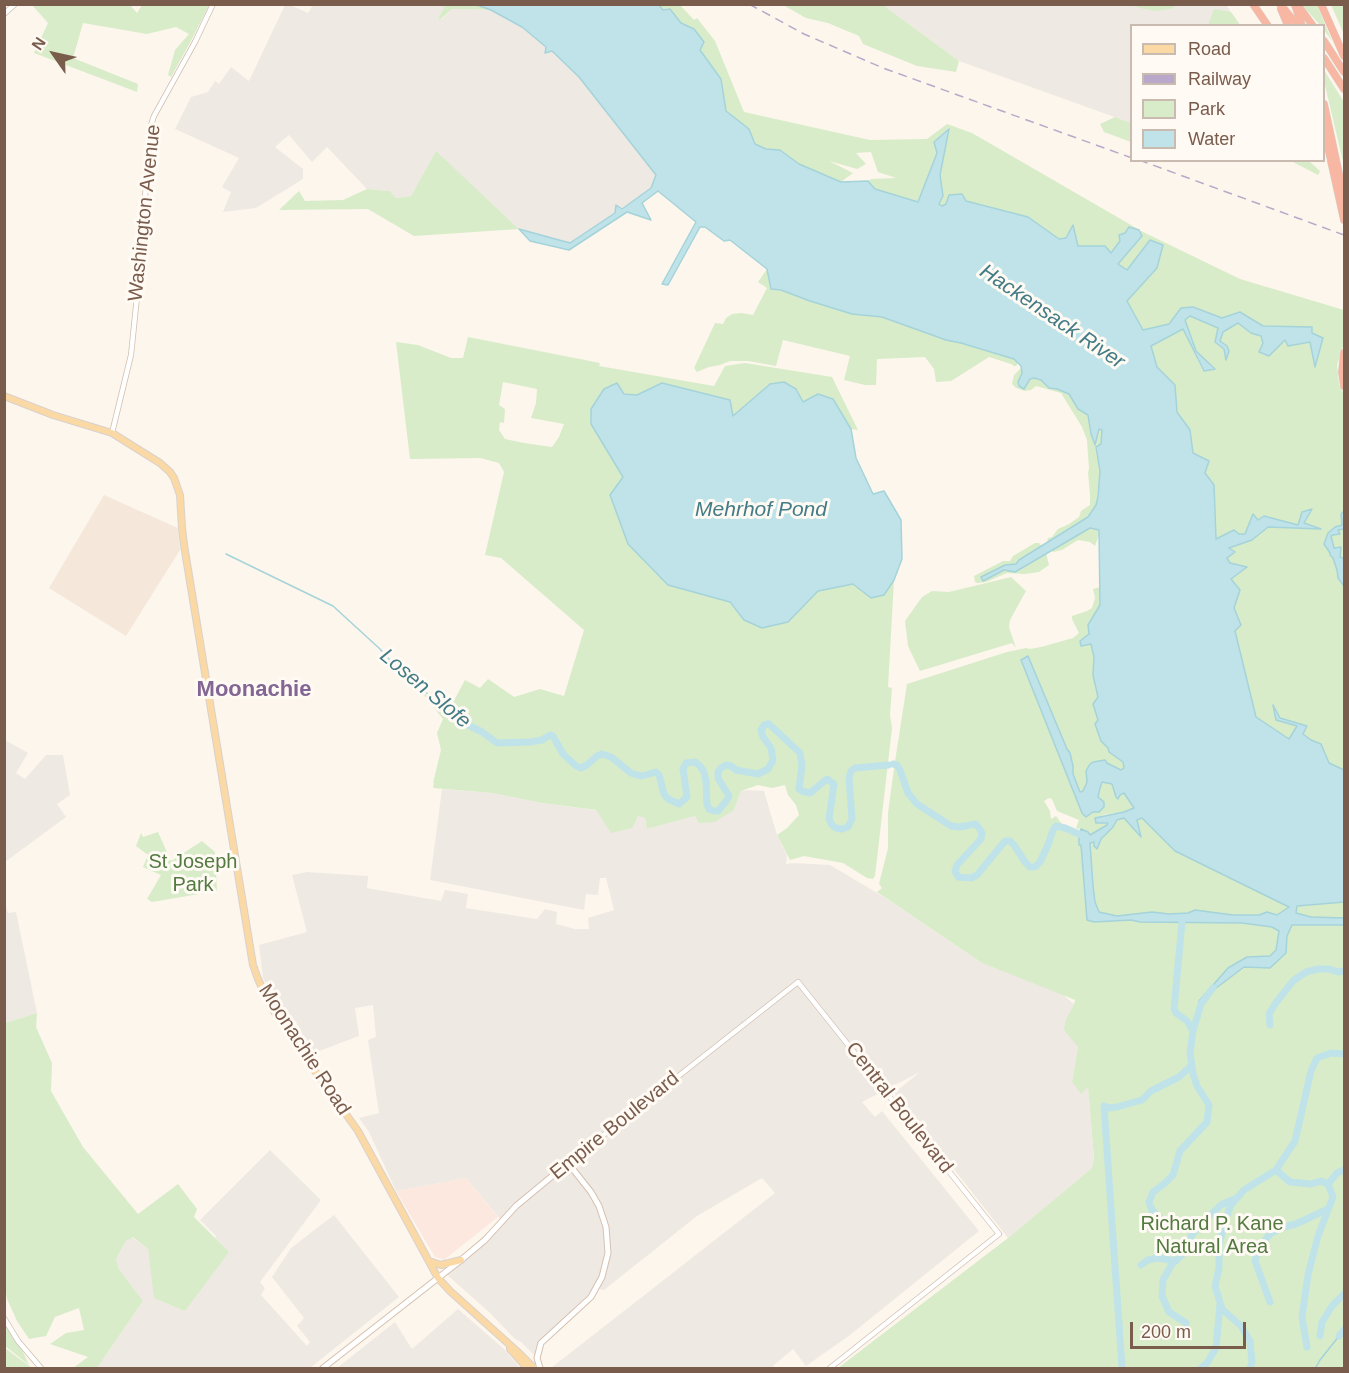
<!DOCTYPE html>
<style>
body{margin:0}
#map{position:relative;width:1349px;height:1373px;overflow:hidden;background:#fdf6ec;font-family:Helvetica,sans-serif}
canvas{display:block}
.frame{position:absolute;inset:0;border:6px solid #7a5c4d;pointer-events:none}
.legend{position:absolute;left:1130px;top:24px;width:195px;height:138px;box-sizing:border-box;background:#fffaf3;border:2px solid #cabbb1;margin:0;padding:8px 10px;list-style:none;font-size:18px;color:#7a5c4d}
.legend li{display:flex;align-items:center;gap:12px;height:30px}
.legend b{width:30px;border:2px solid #cabbb1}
.north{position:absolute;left:24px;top:24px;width:60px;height:60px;-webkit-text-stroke:4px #fffaf3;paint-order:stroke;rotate:304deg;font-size:16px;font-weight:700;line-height:24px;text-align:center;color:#7a5c4d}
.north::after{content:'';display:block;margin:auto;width:21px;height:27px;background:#7a5c4d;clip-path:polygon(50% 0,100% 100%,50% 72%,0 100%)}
.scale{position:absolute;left:1130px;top:1322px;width:116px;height:27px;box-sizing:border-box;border:3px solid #7a5c4d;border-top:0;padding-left:8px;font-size:18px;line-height:21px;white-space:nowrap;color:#7a5c4d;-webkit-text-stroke:4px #fffaf3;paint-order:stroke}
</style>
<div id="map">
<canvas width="1349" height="1373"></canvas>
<div class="frame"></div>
<ul class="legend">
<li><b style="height:8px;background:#fbd9a5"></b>Road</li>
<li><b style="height:8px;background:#b9a8c9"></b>Railway</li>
<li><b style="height:16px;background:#d8ecc9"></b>Park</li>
<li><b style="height:16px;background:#bfe3e8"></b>Water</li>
</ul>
<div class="north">N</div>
<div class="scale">200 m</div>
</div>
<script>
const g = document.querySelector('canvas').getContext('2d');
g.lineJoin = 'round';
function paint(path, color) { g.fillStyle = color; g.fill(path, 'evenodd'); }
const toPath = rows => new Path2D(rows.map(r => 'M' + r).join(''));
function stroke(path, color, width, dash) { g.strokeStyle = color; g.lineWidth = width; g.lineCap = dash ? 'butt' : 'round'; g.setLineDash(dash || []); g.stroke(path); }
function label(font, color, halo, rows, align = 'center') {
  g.font = font + ' Helvetica,sans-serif'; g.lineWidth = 6; g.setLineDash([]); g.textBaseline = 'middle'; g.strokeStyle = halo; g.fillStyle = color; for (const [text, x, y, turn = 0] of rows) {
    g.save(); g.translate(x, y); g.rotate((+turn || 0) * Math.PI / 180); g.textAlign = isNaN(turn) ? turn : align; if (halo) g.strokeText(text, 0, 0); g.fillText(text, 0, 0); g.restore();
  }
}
paint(toPath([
 [104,495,178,528,180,550,126,636,49,588]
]), '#f5e8da');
paint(toPath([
 [466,1178,498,1217,444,1260,435,1257,396,1191]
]), '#fde8e0');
paint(toPath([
 [285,5,290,5,308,13,313,5,445,5,438,19,442,19,452,9,491,10,522,27,551,51,579,77,656,175,651,188,621,209,570,243,519,229,436,152,411,196,396,198,390,191,367,189,327,147,312,162,289,135,275,147,303,169,303,179,256,208,223,212,231,192,222,187,239,158,175,129,191,97,208,92,215,81,219,84,231,67,249,81],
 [883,5,1226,5,1240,25,1132,26,1131,123,959,61],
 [5,740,28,753,16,773,25,779,46,755,63,755,70,795,57,804,66,817,5,862],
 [442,789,492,793,542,803,638,816,645,818,647,829,695,816,734,810,741,791,749,790,764,791,777,835,787,856,786,864,793,863,830,865,884,897,982,963,1062,994,1074,1004,1066,1019,1078,1047,1072,1082,1088,1086,1094,1159,1092,1168,1008,1238,894,1093,920,1072,862,1102,875,1117,882,1111,979,1231,850,1335,806,1366,793,1349,773,1366,775,1368,551,1368,775,1193,762,1178,697,1216,604,1290,595,1288,541,1340,539,1360,521,1342,515,1339,490,1313,444,1272,501,1220,466,1178,396,1191,369,1132,359,1118,379,1113,368,1040,376,1037,373,1005,355,1008,359,1036,311,1054,296,1021,288,1024,263,978,259,945,307,932,292,875,307,872,368,876,367,888,441,901,445,890,468,894,466,908,537,919,545,909,557,912,556,924,575,929,589,929,588,918,614,910,606,878,600,878,598,895,586,894,584,910,430,880],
 [4,898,8,913,16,912,37,1013,5,1023],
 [270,1150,321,1200,260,1282,265,1288,261,1295,307,1346,310,1342,297,1326,304,1318,272,1277,291,1248,334,1215,399,1297,310,1368,97,1368,143,1301,119,1269,116,1259,126,1241,132,1237,148,1249,155,1298,228,1252,215,1238,216,1236,200,1220],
 [458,1309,504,1349,520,1368,337,1368,395,1322,412,1349]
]), '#efe9e4');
paint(toPath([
 [32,5,130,5,137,13,142,5,209,5,192,39,171,77,168,75,175,50,189,34,176,27,147,34,83,23,73,58,138,84,137,92,34,53,48,23],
 [445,5,477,5,491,10,452,9,441,19,438,19],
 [659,5,680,5,694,20,697,18,715,41,744,112,870,140,927,139,947,124,972,133,1138,229,1129,228,1111,254,1105,246,1078,246,1073,226,1066,238,1059,239,1028,217,965,201,942,206,939,204,943,196,940,175,948,130,937,152,918,202,875,189,868,181,871,179,896,178,878,172,871,152,856,153,866,164,857,169,829,161,853,173,841,182,799,164,780,150,766,149,755,144,749,129,726,111,721,79,700,50,694,29,681,23,670,9,663,10],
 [783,5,883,5,959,61,956,72,917,66,863,44,859,36,828,23,806,18],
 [1132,5,1176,5,1171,9,1155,11,1140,8],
 [1302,5,1317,5,1332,41,1324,30,1324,26,1320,25],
 [1331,5,1344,5,1344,34],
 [1214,9,1231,12,1240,25,1208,25],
 [1324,70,1344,102,1344,166,1324,81],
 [1115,117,1131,123,1131,142,1104,132,1100,124],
 [436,151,519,229,414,236,368,209,279,210,299,191,305,201,343,200,367,189,390,191,396,198,411,196],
 [1291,161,1309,161,1320,171,1318,175],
 [1139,230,1240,279,1344,310,1344,343,1337,365,1339,384,1344,394,1344,511,1341,515,1342,525,1335,527,1328,533,1324,544,1333,558,1337,570,1338,578,1344,586,1344,770,1329,763,1321,744,1311,740,1303,734,1307,726,1280,718,1274,708,1276,720,1297,726,1289,739,1256,717,1235,631,1234,608,1240,590,1230,579,1247,567,1230,563,1227,557,1228,548,1252,540,1268,527,1318,528,1303,523,1298,525,1264,516,1245,534,1216,540,1214,485,1205,473,1193,453,1190,430,1177,412,1175,385,1157,367,1150,346,1183,329,1203,371,1214,368,1196,351,1185,320,1189,316,1218,328,1215,342,1229,351,1220,341,1223,332,1238,323,1251,333,1261,336,1263,343,1285,339,1288,346,1311,342,1315,366,1323,338,1311,333,1312,327,1263,326,1240,312,1222,319,1193,307,1181,308,1169,324,1143,330,1127,301,1157,268,1150,241,1127,271,1118,264,1142,236],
 [767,269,771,289,781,290,810,301,852,314,882,317,946,340,961,343,1014,359,1018,363,1016,366,1014,366,1011,364,989,357,951,381,936,382,934,369,925,357,877,359,876,385,865,385,844,380,850,356,783,340,776,366,748,361,730,361,720,365,709,367,697,372,694,368,715,323,723,324,726,318,732,314,742,313,753,315,767,288,758,282],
 [468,337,600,363,599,366,714,386,725,366,745,363,832,377,858,430,851,429,833,399,802,402,769,384,733,416,662,383,637,395,625,394,617,383,591,424,623,477,744,620,788,622,818,591,853,584,884,595,894,580,888,687,892,688,890,715,892,728,875,876,873,879,867,878,843,863,804,856,790,860,777,835,787,828,799,815,796,805,788,795,785,785,772,788,758,785,741,791,734,810,715,822,699,823,695,816,647,829,645,818,638,816,632,828,611,833,596,810,542,803,492,793,433,788,434,783,433,783,441,750,437,733,443,719,424,695,432,693,451,706,465,680,480,688,488,679,514,697,540,689,564,696,584,630,501,558,485,555,504,472,499,463,480,458,410,459,396,342,418,345,451,358,463,358],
 [503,382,537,389,536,403,531,418,564,424,559,437,552,447,524,443,505,439,499,430,500,422,504,423,505,409,499,405],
 [1022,367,1022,373,1018,382,1027,385,1030,379,1033,378,1041,380,1049,388,1057,389,1069,394,1078,409,1088,415,1091,434,1095,444,1099,429,1102,430,1101,444,1096,447,1100,471,1096,505,1088,517,1047,542,1048,538,1052,537,1058,529,1069,524,1079,517,1081,511,1090,505,1090,495,1088,472,1089,469,1087,440,1082,427,1061,393,1036,386,1031,390,1025,391,1016,388,1012,384,1014,375],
 [1090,528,1099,530,1099,535,1095,546,1090,542,1078,540,1062,550,1053,552,1052,550],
 [1344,529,1344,559,1340,557,1341,549,1334,548,1331,536,1339,532,1338,530],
 [1035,543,1039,543,1042,546,1019,560,1016,564,1004,565,982,577,984,581,1004,570,1015,572,1046,553,1049,565,1039,572,1025,574,1007,573,986,582,978,583,975,582,974,576,1003,561,1010,561,1013,556],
 [1011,577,1026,591,1010,620,1009,627,1016,648,1012,643,920,671,908,646,905,621,922,597,932,591,949,592],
 [1100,587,1100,605,1088,625,1094,657,1093,675,1098,697,1093,704,1098,720,1095,724,1101,741,1108,748,1109,752,1123,762,1124,768,1121,770,1107,763,1086,771,1087,782,1083,791,1080,792,1073,774,1073,766,1070,753,1067,749,1028,656,1021,660,1088,816,1093,812,1100,799,1098,797,1102,782,1112,784,1116,796,1124,793,1134,808,1124,812,1102,815,1108,823,1107,825,1090,836,1088,832,1076,828,1079,820,1057,811,1052,799,1049,798,1044,801,1050,811,1051,819,1056,816,1065,828,1079,834,1090,843,1113,827,1117,819,1142,818,1175,851,1289,907,1344,902,1344,1368,838,1368,1008,1238,1092,1168,1094,1158,1088,1087,1081,1094,1072,1082,1078,1047,1064,1030,1066,1019,1074,1004,1075,1000,982,963,877,892,882,888,879,884,888,848,888,813,894,768,907,684,1007,652,1026,648,1030,649,1041,647,1073,638,1079,633,1072,619,1072,616,1087,611,1092,608,1095,598,1093,589],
 [158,832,171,861,202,841,215,852,217,891,152,902,147,899,161,875,143,867,148,855,136,846,141,833,143,837],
 [37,1013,36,1027,52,1063,51,1091,83,1147,138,1214,178,1184,197,1209,194,1217,229,1252,185,1311,154,1298,148,1249,133,1237,126,1241,116,1259,119,1269,143,1301,97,1368,73,1368,88,1357,50,1344,66,1333,84,1330,79,1308,55,1317,46,1336,29,1339,17,1321,7,1299,4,1282,5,1023],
 [4,1312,18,1341,29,1365,5,1346],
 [4,1348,5,1348,32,1368,5,1368]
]), '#d8ecc9');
const water = toPath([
 [477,5,659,5,663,10,670,9,681,23,694,29,704,42,700,50,721,79,726,111,749,129,755,144,766,149,780,150,799,164,841,182,868,181,875,189,918,202,937,153,934,142,949,129,940,175,943,196,939,204,942,206,946,204,949,195,962,194,966,201,1028,217,1059,239,1066,238,1073,225,1078,246,1105,246,1111,253,1120,241,1119,235,1125,233,1129,227,1139,230,1142,236,1118,264,1127,270,1150,240,1163,245,1157,268,1127,301,1143,330,1169,324,1181,308,1193,307,1222,318,1240,312,1263,326,1312,327,1312,333,1323,338,1315,367,1310,342,1288,346,1285,340,1269,356,1259,352,1263,343,1261,336,1251,333,1238,323,1223,332,1220,341,1227,346,1229,351,1226,360,1224,349,1215,342,1218,328,1190,316,1185,320,1196,351,1215,369,1204,371,1183,329,1151,346,1157,367,1175,385,1177,412,1190,430,1193,453,1209,461,1205,473,1214,485,1216,539,1234,530,1239,534,1245,534,1253,514,1258,520,1264,516,1298,525,1302,512,1312,509,1304,523,1321,529,1268,527,1252,540,1229,548,1235,552,1227,558,1230,563,1247,567,1231,579,1240,590,1234,608,1241,625,1235,631,1256,717,1289,739,1297,726,1276,720,1273,705,1280,718,1307,726,1303,734,1311,740,1321,744,1329,763,1344,770,1344,902,1297,906,1296,913,1311,917,1344,918,1344,925,1292,925,1287,936,1286,953,1270,968,1244,967,1199,1001,1228,968,1247,957,1270,956,1276,950,1279,931,1272,927,1242,923,1140,922,1131,920,1094,922,1087,920,1081,845,1079,845,1079,834,1081,829,1088,832,1090,835,1107,825,1108,823,1096,823,1095,818,1124,812,1134,808,1124,793,1120,795,1118,799,1116,797,1112,784,1102,782,1100,788,1098,797,1104,802,1104,807,1099,812,1093,812,1086,817,1082,813,1021,660,1028,656,1067,749,1070,753,1073,766,1073,774,1080,792,1083,791,1087,782,1086,771,1090,764,1093,762,1105,760,1107,763,1121,770,1124,768,1123,762,1109,752,1108,748,1101,741,1095,724,1098,720,1093,704,1098,697,1093,675,1094,657,1091,644,1081,646,1080,641,1089,634,1088,625,1100,605,1099,530,1090,528,1015,572,1004,570,983,581,981,577,1005,565,1016,564,1019,560,1088,517,1096,505,1098,496,1100,471,1096,447,1101,444,1102,430,1099,429,1095,445,1091,434,1088,415,1078,409,1069,394,1057,389,1049,388,1041,380,1034,378,1030,379,1024,389,1019,386,1018,382,1022,373,1021,366,1014,359,961,343,946,340,882,317,852,314,810,301,781,290,771,289,767,269,730,240,724,241,705,227,700,227,668,285,662,284,696,222,658,191,642,203,651,220,627,212,569,250,530,241,519,229,570,243,615,213,616,205,622,209,651,188,656,175,579,77,552,51,545,53,546,47,522,27,491,10,477,5],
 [1124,818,1141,837,1137,820,1142,818,1175,851,1289,907,1277,915,1267,912,1259,915,1233,915,1195,910,1188,913,1169,914,1152,912,1117,916,1099,912,1095,902,1093,886,1090,843,1094,842,1094,846,1097,849,1101,839,1113,827,1117,820,1124,818],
 [784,382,796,389,803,402,818,394,833,399,851,429,856,458,873,494,884,491,901,520,902,559,894,580,884,595,871,598,853,584,818,591,788,622,762,628,744,620,730,602,668,585,628,544,610,495,623,477,591,424,591,409,604,389,617,383,624,394,637,395,662,383,730,400,733,416,770,384,784,382],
 [1344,511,1344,529,1338,530,1340,534,1333,535,1331,536,1334,548,1341,547,1340,557,1344,559,1344,586,1338,578,1337,570,1333,558,1330,555,1330,553,1324,544,1328,533,1335,527,1342,525,1341,514,1344,511]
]);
paint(water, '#bfe3e8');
stroke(water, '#a5d3da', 1.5);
stroke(toPath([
 [226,554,333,606,380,649,405,677,447,708],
 [1317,1368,1316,1367,1320,1360,1339,1336]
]), '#a5d3da', 1.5);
stroke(toPath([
 [447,708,454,718,482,732,497,743,530,742,542,740,550,735,553,736,563,754,576,766,581,768,587,765,597,756,602,754,611,757,631,773,637,775,642,776,656,772,659,775,664,794,668,799,679,804,687,797,683,769,686,763,695,762,700,766,704,772,706,781,707,804,709,809,714,811,718,811,727,800,729,796,718,778,718,772,721,768,726,765,731,766,736,770,758,774,768,769,773,760,771,748,763,737,761,730,764,725,769,724,800,753,802,765,799,789,802,791,810,793,827,779,834,784,829,819,832,825,836,828,842,829,848,827,852,819,849,778,851,771,855,768,888,765],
 [893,764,897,765,900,770,908,793,917,804,951,826,959,827,976,824,979,828,982,833,981,839,957,865,955,871,958,877,971,878,977,875,1005,841,1010,841,1014,845,1025,862,1030,867,1035,867,1040,862,1048,845,1053,830,1056,826,1065,828,1079,834],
 [1182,922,1174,1009,1176,1013,1187,1021,1193,1031],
 [1270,1025,1269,1014,1275,1004,1293,981,1306,972,1318,969,1329,969,1338,972,1344,971],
 [1276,1170,1290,1182,1311,1184,1321,1181,1328,1184,1333,1197,1318,1236,1308,1275,1302,1317,1307,1347],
 [1328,1184,1337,1173,1344,1170],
 [1173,1228,1163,1221,1152,1210,1149,1202,1153,1192,1164,1184,1173,1175,1180,1151,1207,1122,1209,1105,1197,1086,1193,1074,1190,1053,1193,1031,1201,1004,1213,988],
 [1141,1265,1148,1260,1157,1258,1176,1261],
 [1270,1302,1255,1261,1260,1246,1271,1233,1284,1227,1296,1224,1328,1209],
 [1186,1323,1169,1312,1162,1296,1163,1280,1172,1264,1189,1248,1191,1236,1201,1224,1221,1205,1234,1199],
 [1320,1336,1322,1322,1332,1306,1344,1294],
 [1339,1336,1344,1330],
 [1122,1368,1104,1106,1110,1108,1117,1107,1142,1100,1151,1091,1179,1077,1192,1065],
 [1201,1368,1207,1363,1216,1348,1220,1304],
 [1250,1368,1252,1362,1250,1341,1241,1326,1222,1309,1215,1286,1219,1268,1219,1245,1226,1218,1231,1205,1244,1190,1276,1170,1295,1141,1311,1071,1317,1058,1331,1053,1344,1054]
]), '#bfe3e8', 7);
const tertiary = toPath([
 [4,14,15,4],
 [112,433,131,355,140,267,150,128,154,116,195,42,213,4],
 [568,1163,798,982,999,1234,830,1368],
 [4,1318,18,1341,41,1368]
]);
const secondary = toPath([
 [323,1368,461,1260,485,1240,516,1206,568,1163,591,1192,599,1206,606,1227,608,1253,602,1277,591,1297,541,1343,537,1358,540,1368]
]);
const primary = toPath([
 [4,396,53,415,112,433,160,463,170,472,174,478,180,495,182,528,184,545,253,965,258,979,271,1007,310,1064,358,1131,438,1278,450,1291,520,1354,534,1368],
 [429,1261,441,1265,461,1260],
 [510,1349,527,1368]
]);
const motorway = toPath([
 [1253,4,1268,26],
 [1280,4,1298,26],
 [1297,4,1313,26],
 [1321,4,1344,56],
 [1295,5,1302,26],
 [1281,9,1288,26],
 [1324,41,1344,72],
 [1324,58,1344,89],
 [1324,104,1344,197],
 [1324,129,1344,220],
 [1344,353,1342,372,1344,386]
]);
stroke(tertiary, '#d1beb0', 6);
stroke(secondary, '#d6c0b0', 7);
stroke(primary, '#dad1cd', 8);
stroke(motorway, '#dad1cd', 8);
stroke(tertiary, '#fff', 4.5);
stroke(secondary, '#fff', 5);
stroke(primary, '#fbd9a5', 6);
stroke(motorway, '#f7b7a3', 7);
stroke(toPath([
 [749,4,804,34,883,68,1132,158],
 [1139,160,1344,235]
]), '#b9a8c9', 1.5, [9, 6]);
label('20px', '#7a5c4d', '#fffaf3', [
 ["Washington Avenue",145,213,-84],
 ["Moonachie Road",304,1050,57],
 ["Central Boulevard",899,1108,52],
 ["Empire Boulevard",615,1126,-39]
]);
label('20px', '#537a41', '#fffaf3', [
 ["St Joseph",193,862],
 ["Park",193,885],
 ["Richard P. Kane",1212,1224],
 ["Natural Area",1212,1247]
]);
label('italic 21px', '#437c86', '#fffaf3', [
 ["Hackensack River",1052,317,34],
 ["Mehrhof Pond",761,510],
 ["Losen Slofe",425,689,40]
]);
label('bold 22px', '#846695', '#fffaf3', [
 ["Moonachie",254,690]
]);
</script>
